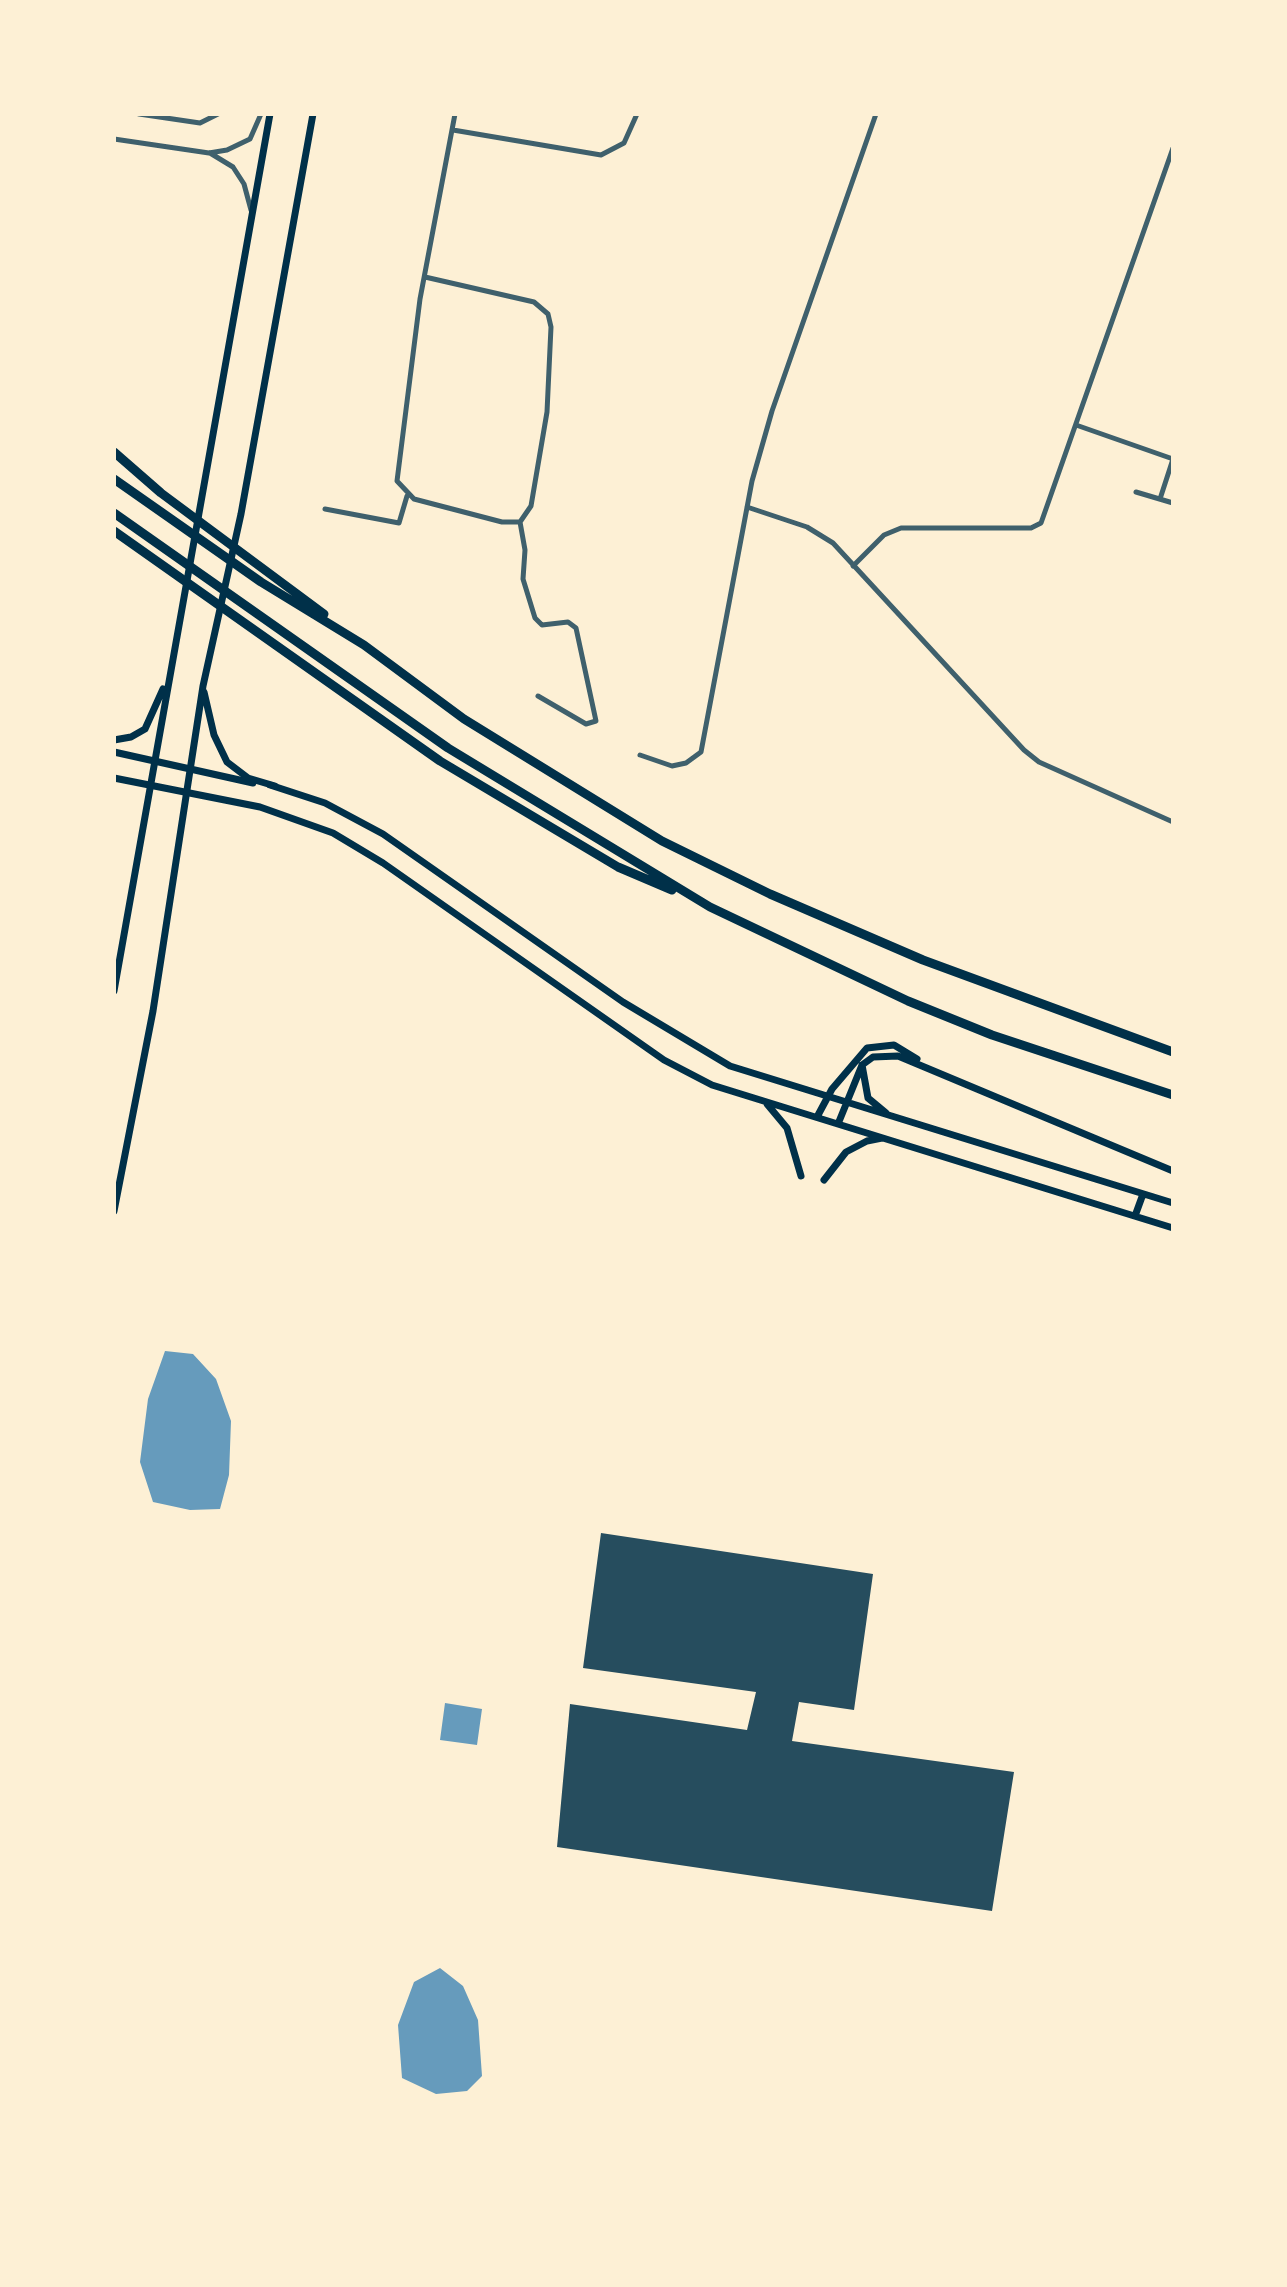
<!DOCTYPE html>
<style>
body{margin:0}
#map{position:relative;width:1287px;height:2287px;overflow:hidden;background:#fdf0d5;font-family:Inter,sans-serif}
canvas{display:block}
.frame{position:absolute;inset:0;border:116px solid #fdf0d5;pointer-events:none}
</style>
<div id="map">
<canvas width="1287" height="2287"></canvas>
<div class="frame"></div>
</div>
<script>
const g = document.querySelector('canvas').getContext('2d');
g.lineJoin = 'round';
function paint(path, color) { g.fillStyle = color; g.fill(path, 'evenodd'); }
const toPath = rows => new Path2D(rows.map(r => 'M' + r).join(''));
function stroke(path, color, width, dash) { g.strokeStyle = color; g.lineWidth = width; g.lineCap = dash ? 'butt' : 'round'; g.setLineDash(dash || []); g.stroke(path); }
paint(toPath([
 [165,1351,193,1354,216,1379,231,1421,229,1475,220,1509,190,1510,153,1502,140,1462,148,1399],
 [445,1703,482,1709,477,1745,440,1740],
 [440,1968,463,1986,478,2020,482,2076,467,2091,436,2094,402,2078,398,2025,414,1982]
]), '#669bbc');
paint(toPath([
 [601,1533,873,1574,854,1710,799,1702,792,1741,1014,1772,992,1911,557,1847,570,1704,747,1730,756,1692,583,1668]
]), '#264d5e');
stroke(toPath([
 [139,114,200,123,218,114],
 [453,130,601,155,624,143,637,114],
 [114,139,209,153,227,150,250,139,261,114],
 [210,153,233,167,244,184,251,210],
 [425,277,534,302,548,314,551,327,547,412,531,506,520,522,502,522,414,499,397,481,420,299,455,114],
 [1076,425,1173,459],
 [1136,492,1173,503],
 [1160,499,1173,459],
 [747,507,807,527,833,543,1024,750,1039,762,1173,822],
 [325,509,399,523,407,496],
 [520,522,525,550,523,579,535,618,542,625,568,622,576,628,596,721,586,724,538,696],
 [853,566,884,535,901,528,1031,528,1041,523,1173,148],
 [640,755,672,766,686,763,701,752,752,481,772,411,876,114]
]), '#3f606c', 5);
stroke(toPath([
 [114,752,253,783],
 [114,778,260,807,333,833,383,863,664,1060,712,1085,1173,1228],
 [270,785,325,803,383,834,623,1002,730,1066,1173,1203],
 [862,1065,868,1098,886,1113],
 [767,1104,787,1128,801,1176],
 [817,1117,832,1089,867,1048,894,1045,917,1059],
 [838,1124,862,1065,873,1057,898,1056,1173,1171],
 [824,1180,846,1152,867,1141,882,1138],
 [1135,1216,1143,1194]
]), '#003049', 7);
stroke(toPath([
 [204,692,214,735,227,762,248,778,275,786],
 [114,740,131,737,145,729,163,689],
 [114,991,270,114],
 [114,1211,153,1011,203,686,241,514,313,114]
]), '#003049', 7);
stroke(toPath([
 [114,452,161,493,324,614],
 [114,479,261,582,364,645,464,719,662,841,770,894,923,960,1173,1052],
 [114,513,448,748,710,907,908,1001,992,1035,1173,1095],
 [114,531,440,761,618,867,672,890]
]), '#003049', 9);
</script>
